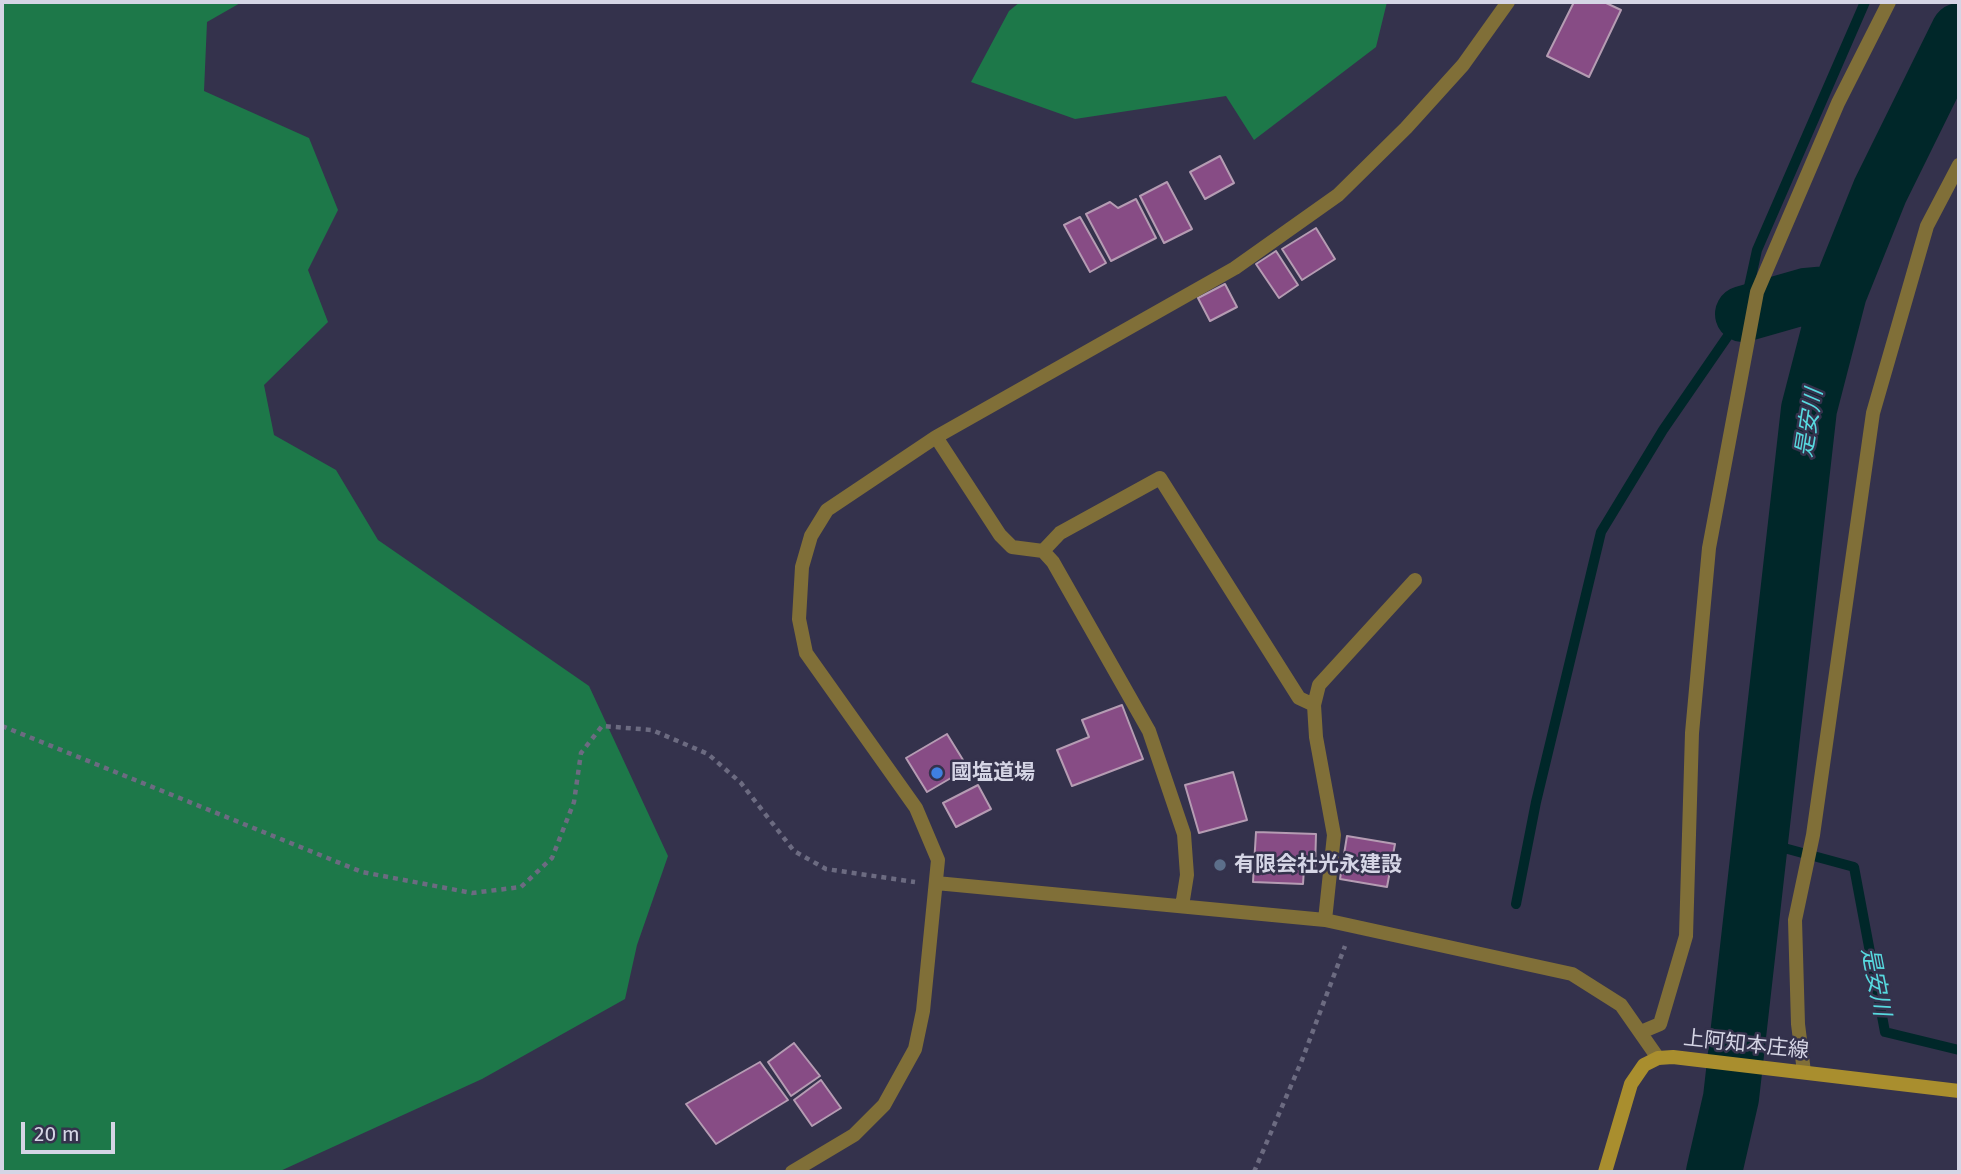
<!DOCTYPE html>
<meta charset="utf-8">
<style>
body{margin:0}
#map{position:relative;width:1961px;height:1174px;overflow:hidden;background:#34324c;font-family:"Fira Sans",sans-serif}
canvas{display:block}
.frame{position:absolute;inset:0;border:4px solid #d5d5e5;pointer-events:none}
.scale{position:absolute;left:21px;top:1122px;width:94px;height:32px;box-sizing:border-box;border:4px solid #d5d5e5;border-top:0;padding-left:9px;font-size:21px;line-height:24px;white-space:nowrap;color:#d5d5e5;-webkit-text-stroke:5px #34324c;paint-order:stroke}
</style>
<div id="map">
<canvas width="1961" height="1174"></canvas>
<div class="frame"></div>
<div class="scale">20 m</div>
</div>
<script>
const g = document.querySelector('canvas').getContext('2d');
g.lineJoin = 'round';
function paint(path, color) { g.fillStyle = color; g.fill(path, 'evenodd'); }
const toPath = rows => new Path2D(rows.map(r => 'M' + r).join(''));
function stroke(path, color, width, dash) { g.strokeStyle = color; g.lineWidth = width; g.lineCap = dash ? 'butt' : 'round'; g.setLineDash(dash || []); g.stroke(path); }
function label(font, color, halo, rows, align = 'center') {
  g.font = font + ' "Fira Sans","Noto Sans JP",sans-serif'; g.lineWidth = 5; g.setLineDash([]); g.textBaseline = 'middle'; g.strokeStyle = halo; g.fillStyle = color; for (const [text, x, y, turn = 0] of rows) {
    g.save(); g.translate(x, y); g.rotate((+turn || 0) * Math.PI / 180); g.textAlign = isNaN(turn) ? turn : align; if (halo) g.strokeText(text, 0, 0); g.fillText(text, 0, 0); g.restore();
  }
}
paint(toPath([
 [2,2,242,2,207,22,204,91,309,138,338,210,308,270,328,322,264,385,274,435,336,470,378,540,589,686,668,856,637,945,625,999,482,1079,278,1172,2,1172],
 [1020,2,1387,2,1376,47,1254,140,1226,96,1075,119,971,82,1009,11]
]), '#1d7849');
stroke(toPath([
 [1762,842,1854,867,1885,1032,1959,1050],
 [1516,904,1536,802,1601,532,1663,430,1743,314,1757,250,1865,2]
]), '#002729', 10);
stroke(toPath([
 [1743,314,1806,296,1839,293],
 [1714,1172,1731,1098,1809,409,1839,293,1880,191,1959,31]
]), '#002729', 56);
const building = toPath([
 [1574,2,1604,2,1621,10,1589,77,1547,56,1574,2],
 [1220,156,1234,183,1205,199,1190,172,1220,156],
 [1167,182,1192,229,1164,243,1140,196,1167,182],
 [1136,199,1156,238,1111,261,1086,214,1110,202,1118,208,1136,199],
 [1080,217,1106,263,1090,272,1064,225,1080,217],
 [1316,228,1335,259,1302,280,1282,249,1316,228],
 [1276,251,1298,285,1279,298,1256,264,1276,251],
 [1225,284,1237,307,1210,321,1198,298,1225,284],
 [1122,705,1143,759,1072,786,1057,750,1089,737,1082,720,1122,705],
 [947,734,968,768,927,792,906,758,947,734],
 [1233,772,1247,820,1199,833,1185,785,1233,772],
 [978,785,991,809,956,827,943,803,978,785],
 [1256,832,1316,834,1315,870,1304,869,1303,884,1253,882,1256,832],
 [1347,836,1395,844,1387,887,1340,879,1347,836],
 [794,1043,820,1076,791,1096,768,1062,794,1043],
 [760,1062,788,1100,716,1144,686,1104,760,1062],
 [821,1080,841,1108,812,1126,794,1100,821,1080]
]);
paint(building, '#874c85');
stroke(building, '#b59cb3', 2);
stroke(toPath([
 [2,726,362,872,472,893,521,887,552,858,574,802,581,753,602,726,652,730,708,754,741,783,794,851,826,869,915,882],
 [1254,1172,1302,1060,1345,946]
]), '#6c6b81', 4.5, [5, 5]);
stroke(toPath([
 [936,437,1000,535,1012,547,1043,551,1053,562,1149,731,1184,834,1187,875,1182,906],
 [1043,551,1060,533,1160,478,1299,698,1314,705],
 [936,883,1325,920,1572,974,1621,1005,1658,1058],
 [1325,920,1334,835,1316,737,1314,705,1319,685,1415,580],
 [1641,1032,1660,1024,1686,936,1692,733,1709,548,1757,292,1838,103,1889,2],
 [1804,1072,1798,1024,1795,920,1813,835,1873,413,1927,226,1959,165],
 [792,1172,854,1135,884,1105,915,1049,923,1011,938,860,916,808,806,653,799,619,802,567,811,536,827,510,936,437,1235,268,1338,195,1406,128,1463,65,1508,2]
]), '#806f38', 14);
stroke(toPath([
 [1605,1172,1631,1084,1644,1065,1658,1058,1673,1057,1959,1091]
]), '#a98e2e', 14);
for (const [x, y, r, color] of [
 [937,773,7,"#3f7fe0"],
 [1220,865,7,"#5c6f8a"]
]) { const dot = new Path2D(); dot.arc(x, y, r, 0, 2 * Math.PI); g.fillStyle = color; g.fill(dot); stroke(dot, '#34324c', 2.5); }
label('bold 21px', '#d5d5e5', '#34324c', [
 ["國塩道場",951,773],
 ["有限会社光永建設",1234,865]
], 'left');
label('21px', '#d5d5e5', '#34324c', [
 ["上阿知本庄線",1746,1045,6]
]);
label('italic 23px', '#57d9df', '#34324c', [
 ["是安川",1810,423,-81],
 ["是安川",1875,982,79]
]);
</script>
